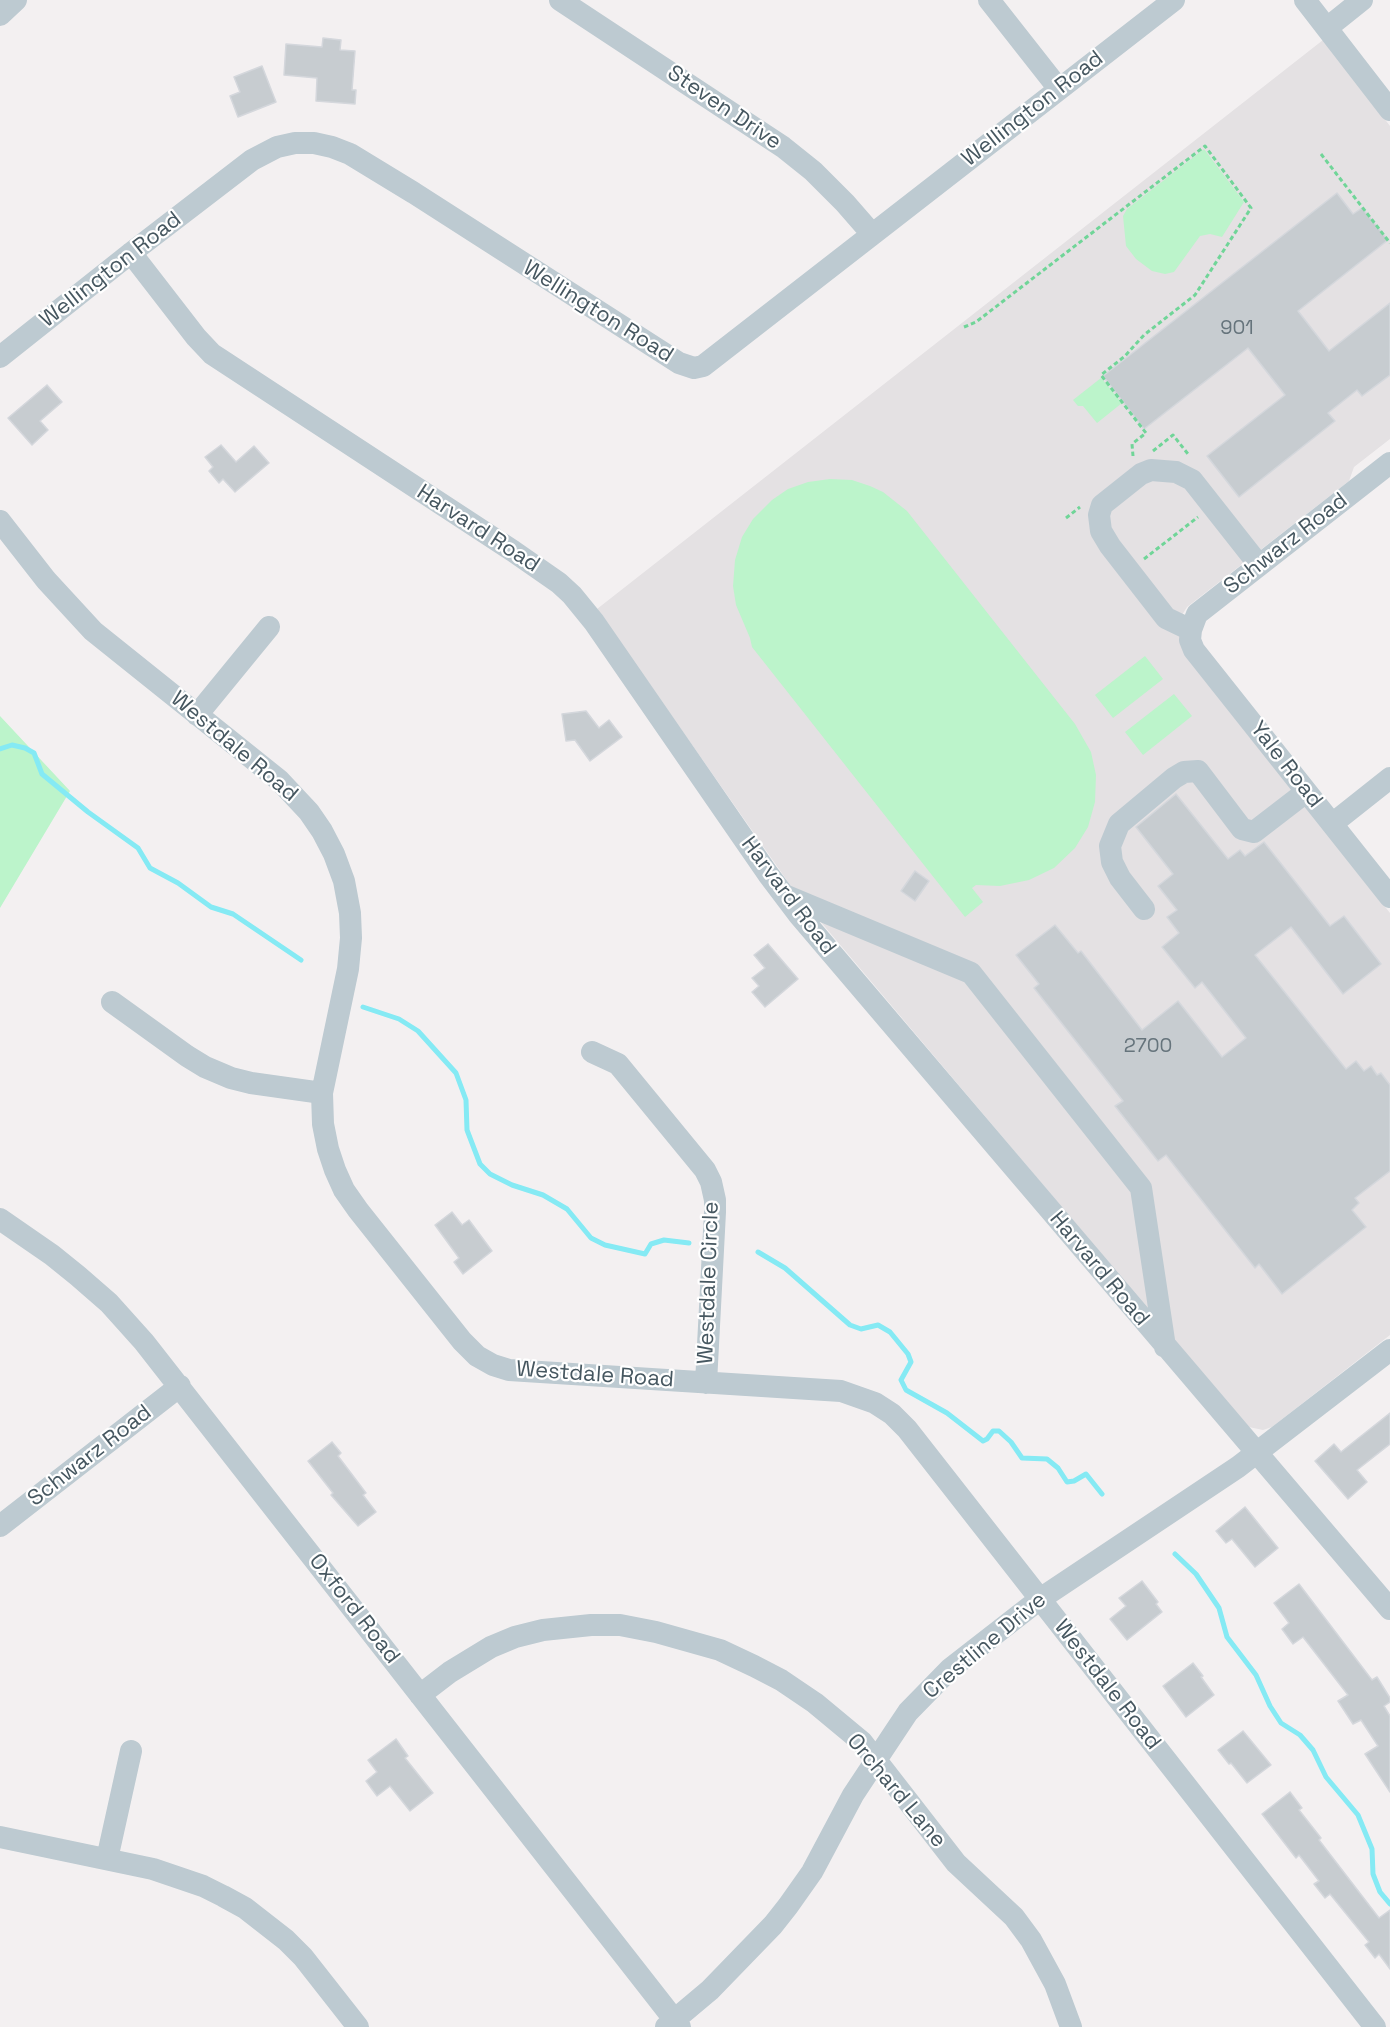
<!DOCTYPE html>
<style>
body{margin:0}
canvas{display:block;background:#f3f0f1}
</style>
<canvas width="1390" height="2027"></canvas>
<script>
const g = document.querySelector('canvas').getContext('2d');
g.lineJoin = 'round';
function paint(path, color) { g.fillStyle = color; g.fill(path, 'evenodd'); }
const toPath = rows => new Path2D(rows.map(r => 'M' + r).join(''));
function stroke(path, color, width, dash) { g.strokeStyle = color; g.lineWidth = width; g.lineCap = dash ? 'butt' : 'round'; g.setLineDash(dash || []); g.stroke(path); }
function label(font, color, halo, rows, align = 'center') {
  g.font = font + ' "Space Grotesk",sans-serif'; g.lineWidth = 4.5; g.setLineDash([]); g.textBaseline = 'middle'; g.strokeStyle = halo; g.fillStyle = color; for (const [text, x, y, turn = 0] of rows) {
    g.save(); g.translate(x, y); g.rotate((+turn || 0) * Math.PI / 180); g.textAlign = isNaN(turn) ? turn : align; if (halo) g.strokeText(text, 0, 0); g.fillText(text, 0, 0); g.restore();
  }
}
paint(toPath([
 [1323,40,1390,126,1390,439,1354,467,1349,481,1187,607,1182,615,1185,654,1390,913,1390,1335,1272,1427,1263,1430,1249,1427,1245,1424,793,889,597,609]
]), '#e4e1e3');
paint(toPath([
 [1204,149,1244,202,1222,237,1210,234,1200,236,1174,272,1165,274,1152,271,1136,259,1126,246,1123,216,1127,209],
 [1101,378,1122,403,1097,423,1083,406,1078,406,1073,400],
 [830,479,852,480,870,486,883,492,907,511,1075,724,1091,752,1096,775,1095,802,1088,827,1075,848,1054,868,1029,880,1000,886,976,885,972,888,983,902,965,917,752,647,750,638,736,605,733,586,735,560,742,537,753,519,772,500,788,489,808,482],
 [1145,656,1163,679,1113,718,1095,695],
 [1174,694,1192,716,1143,755,1125,732],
 [0,716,70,791,0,908]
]), '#bcf4cb');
stroke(toPath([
 [0,749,12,745,25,748,34,753,42,774,88,812,138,848,150,868,178,883,211,907,233,914,301,960],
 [363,1007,399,1019,418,1031,456,1073,466,1100,467,1130,480,1164,490,1174,512,1185,543,1195,567,1209,591,1238,605,1245,645,1254,651,1244,664,1240,689,1243],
 [758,1252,785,1268,850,1325,861,1329,878,1325,890,1332,908,1354,911,1362,901,1380,906,1390,947,1413,983,1441,987,1439,993,1431,999,1431,1011,1442,1022,1458,1047,1459,1058,1468,1067,1482,1074,1481,1086,1474,1102,1494],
 [1175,1554,1196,1574,1219,1608,1227,1637,1256,1675,1270,1706,1281,1723,1300,1735,1313,1750,1326,1777,1358,1815,1372,1849,1373,1874,1380,1892,1390,1904]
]), '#85eaf4', 5);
const building = toPath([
 [323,38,341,40,340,50,355,51,352,90,356,90,355,104,316,101,317,78,284,75,286,44,322,47,323,38],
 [262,66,276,102,238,117,230,96,240,92,234,77,262,66],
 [1337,193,1353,214,1362,208,1388,240,1298,311,1329,351,1390,303,1390,375,1362,396,1357,390,1328,413,1335,421,1239,497,1207,456,1285,395,1248,348,1144,429,1103,376,1337,193],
 [47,385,62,402,40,421,48,430,32,445,8,418,47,385],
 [221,445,236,462,254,446,269,463,235,492,223,479,219,483,209,471,213,467,205,457,221,445],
 [586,711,599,728,609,720,622,737,590,761,575,740,566,741,562,714,586,711],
 [1176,794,1228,859,1240,850,1245,856,1264,842,1330,926,1344,916,1381,964,1343,994,1291,927,1255,955,1346,1069,1356,1061,1364,1071,1371,1066,1377,1075,1381,1073,1390,1085,1390,1171,1355,1198,1359,1203,1352,1210,1366,1227,1282,1294,1259,1264,1255,1268,1166,1155,1158,1161,1115,1106,1123,1101,1034,988,1039,984,1016,955,1055,925,1078,953,1081,951,1142,1030,1178,1001,1222,1057,1246,1038,1202,982,1195,988,1162,947,1179,933,1167,917,1177,910,1158,886,1173,874,1136,827,1176,794],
 [915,871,929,881,915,901,901,891,915,871],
 [768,944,798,979,765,1007,752,992,759,986,752,978,765,968,754,955,768,944],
 [452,1212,462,1225,469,1220,492,1251,463,1274,454,1262,459,1258,435,1225,452,1212],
 [1390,1413,1390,1444,1357,1470,1367,1482,1348,1499,1315,1461,1334,1444,1341,1452,1390,1413],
 [332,1442,341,1453,338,1456,366,1493,363,1495,376,1512,358,1526,331,1495,333,1493,308,1461,332,1442],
 [1245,1507,1278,1548,1255,1567,1232,1539,1226,1543,1216,1531,1245,1507],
 [1142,1581,1158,1602,1156,1604,1162,1612,1127,1640,1110,1619,1126,1606,1119,1598,1142,1581],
 [1299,1584,1372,1680,1377,1677,1390,1698,1390,1702,1384,1706,1390,1716,1390,1792,1365,1754,1378,1746,1361,1720,1353,1724,1338,1701,1348,1695,1303,1637,1293,1644,1282,1629,1289,1623,1274,1603,1299,1584],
 [1193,1663,1203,1676,1201,1677,1214,1695,1186,1717,1163,1686,1193,1663],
 [1243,1731,1271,1765,1247,1783,1231,1763,1229,1764,1218,1750,1243,1731],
 [396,1739,408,1756,405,1758,433,1793,410,1811,390,1786,377,1796,366,1781,377,1772,368,1760,396,1739],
 [1290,1792,1302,1808,1299,1810,1321,1838,1319,1840,1379,1918,1390,1910,1390,1969,1379,1954,1375,1958,1365,1945,1369,1942,1330,1894,1325,1898,1314,1884,1319,1881,1299,1855,1296,1858,1262,1814,1290,1792]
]);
paint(building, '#c7ccd0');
stroke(building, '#d4d7dc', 1.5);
stroke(toPath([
 [1321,154,1390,243],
 [964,327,976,322,1205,146,1251,208,1195,295,1144,335,1125,356,1101,375,1146,433,1132,444,1133,456],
 [1153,451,1173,435,1188,454],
 [1066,518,1080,507],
 [1144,559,1198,517]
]), '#70d598', 3, [4.5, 3]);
stroke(toPath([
 [560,0,783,147,813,171,845,203,872,234],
 [989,0,1059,89],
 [1305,0,1390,110],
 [0,15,16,0],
 [1327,28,1362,0],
 [131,253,196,337,212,354,513,551,559,583,572,595,594,622,768,874,799,915,1390,1609],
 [0,357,131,253,252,160,277,147,295,143,314,143,332,147,350,154,414,193,679,363,694,368,703,366,1174,0],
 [1390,463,1197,614,1191,630,1190,640,1194,650,1390,897],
 [0,521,46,580,93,631,279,780,309,812,322,831,334,854,344,881,350,913,351,938,348,969,322,1093,323,1124,328,1149,335,1170,344,1190,358,1210,462,1341,477,1356,493,1365,509,1370,841,1391,875,1403,892,1414,907,1429,1375,2027],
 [1191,630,1166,618,1110,546,1101,531,1099,515,1102,505,1141,474,1151,470,1176,472,1192,480,1259,565],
 [197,715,269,627],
 [1332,824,1390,778],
 [784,895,971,973,1141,1188,1165,1347],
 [1144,909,1120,878,1112,862,1110,846,1119,824,1174,778,1184,772,1198,771,1242,829,1254,832,1306,792],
 [112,1002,187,1056,205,1067,231,1078,251,1083,322,1093],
 [592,1052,618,1064,705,1170,711,1182,715,1200,715,1212,706,1383],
 [0,1219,52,1255,78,1276,109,1303,144,1342,680,2027],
 [0,1526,180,1386],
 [420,1695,450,1672,491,1647,515,1637,543,1630,591,1625,620,1625,656,1632,720,1650,754,1666,781,1680,815,1703,862,1742,956,1863,1014,1917,1031,1940,1055,1984,1071,2027],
 [0,1837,153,1869,203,1886,223,1896,245,1908,286,1940,303,1957,358,2027],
 [107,1859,131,1751],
 [666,2027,710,1990,773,1925,788,1906,812,1872,853,1795,894,1733,908,1712,950,1669,1040,1599,1238,1467,1390,1350]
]), '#bdcad1', 22);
label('20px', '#66747c', null, [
 ["901",1237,329],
 ["2700",1148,1047]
]);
label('22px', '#465760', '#fff', [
 ["Steven Drive",724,108,34],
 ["Wellington Road",1033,109,-38],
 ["Wellington Road",111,270,-38],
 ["Wellington Road",598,312,32],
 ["Harvard Road",478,529,33],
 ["Schwarz Road",1286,544,-38],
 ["Westdale Road",234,747,40],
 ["Yale Road",1286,765,52],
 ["Harvard Road",788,896,53],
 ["Harvard Road",1099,1269,50],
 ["Westdale Circle",709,1283,-88],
 ["Westdale Road",595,1375,4],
 ["Schwarz Road",90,1456,-38],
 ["Oxford Road",354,1609,52],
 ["Crestline Drive",985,1646,-40],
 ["Westdale Road",1107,1685,52],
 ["Orchard Lane",896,1791,50]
]);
</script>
